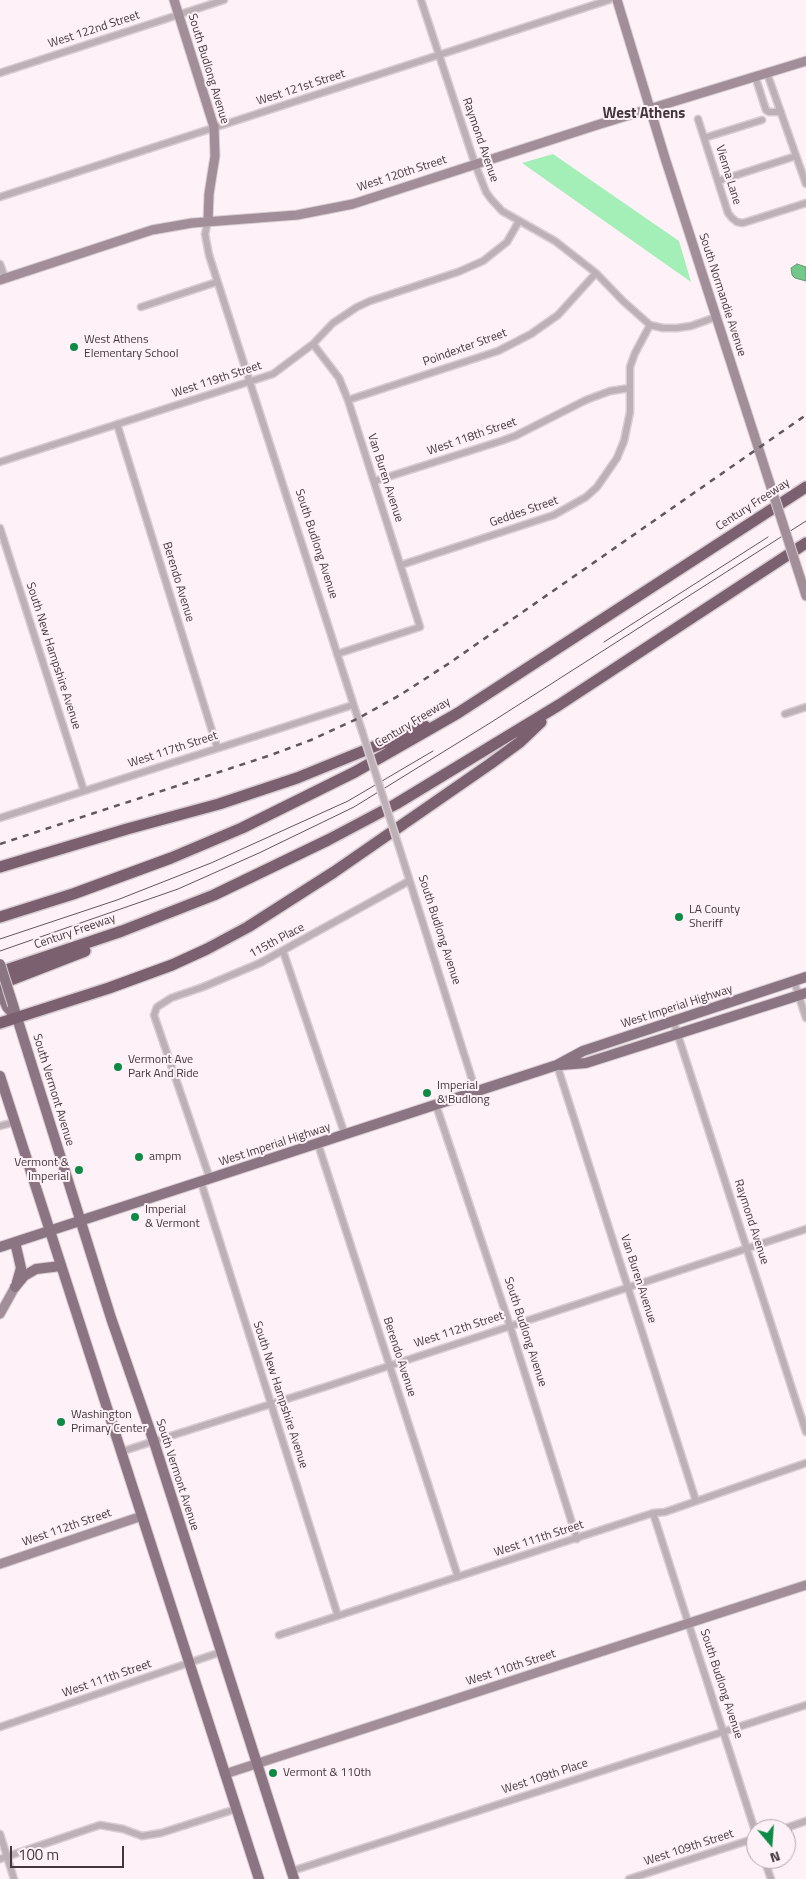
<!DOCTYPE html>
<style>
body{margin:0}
#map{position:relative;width:806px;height:1879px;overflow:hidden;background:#fef2f8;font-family:"Titillium Web",sans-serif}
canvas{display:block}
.north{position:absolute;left:746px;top:1819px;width:50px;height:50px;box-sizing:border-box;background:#fef2f8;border:1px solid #b3a7ae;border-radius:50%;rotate:162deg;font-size:14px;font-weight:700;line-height:20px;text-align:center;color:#43373e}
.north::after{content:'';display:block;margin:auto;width:18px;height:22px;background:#0d8a46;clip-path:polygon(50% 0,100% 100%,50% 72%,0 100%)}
.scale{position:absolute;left:10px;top:1846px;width:114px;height:22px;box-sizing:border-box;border:2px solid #43373e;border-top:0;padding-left:6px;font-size:15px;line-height:18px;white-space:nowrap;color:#43373e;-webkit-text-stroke:4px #fef2f8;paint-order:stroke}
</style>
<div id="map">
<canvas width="806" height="1879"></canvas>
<div class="north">N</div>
<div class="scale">100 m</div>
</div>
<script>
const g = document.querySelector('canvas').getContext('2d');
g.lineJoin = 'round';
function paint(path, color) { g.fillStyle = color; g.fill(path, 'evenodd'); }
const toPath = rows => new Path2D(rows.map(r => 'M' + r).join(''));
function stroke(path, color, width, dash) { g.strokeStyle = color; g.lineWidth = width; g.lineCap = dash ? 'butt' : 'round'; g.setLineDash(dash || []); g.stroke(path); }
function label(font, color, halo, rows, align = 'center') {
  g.font = font + ' "Titillium Web",sans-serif'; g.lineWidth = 4; g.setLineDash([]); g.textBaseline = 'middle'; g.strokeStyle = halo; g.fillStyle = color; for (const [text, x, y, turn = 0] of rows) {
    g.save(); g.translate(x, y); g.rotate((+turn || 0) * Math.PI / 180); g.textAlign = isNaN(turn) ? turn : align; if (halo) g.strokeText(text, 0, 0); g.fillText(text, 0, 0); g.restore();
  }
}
paint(toPath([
 [553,154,679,241,691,282,522,163]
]), '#a4eeb7');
const water = toPath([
 [797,264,806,267,806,281,795,278,792,275,791,268,797,264]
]);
paint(water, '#74c78b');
stroke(water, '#659c74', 1);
const street = toPath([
 [421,0,475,164,486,192,491,199,502,211,555,241,596,273,623,301,650,325,663,328,677,328,691,326,716,317],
 [0,73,224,0],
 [767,73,806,184],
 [755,76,766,110,769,112,781,112],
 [698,119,728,213,732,218,737,222,743,223,806,203],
 [704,138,762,120],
 [718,181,796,156],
 [0,197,609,0],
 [208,221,205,234,209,255,362,731],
 [0,264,5,278],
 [141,307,217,282],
 [313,344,339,378,348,400,420,627,337,654],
 [348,400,498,351,531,334,558,315,596,273],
 [117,424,217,747],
 [0,462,273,374,313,344,333,323,357,307,370,301,458,272,483,261,507,242,519,221],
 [375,481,501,441,515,436,586,400,610,391,630,388],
 [0,528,84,791],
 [401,565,554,515,586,497,597,487,617,458,624,441,630,412,630,367,635,353,650,325],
 [785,714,806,707],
 [0,818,353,705],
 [400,850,476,1092],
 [283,951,345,1135],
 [794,981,806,1018],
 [673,1020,806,1432],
 [557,1065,696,1501],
 [436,1105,510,1326,577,1539],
 [0,1126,15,1122],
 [318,1144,458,1577],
 [210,1179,154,1015,157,1007,171,998,203,987,260,963,409,881],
 [201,1182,338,1616],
 [120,1452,331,1385,806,1229],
 [653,1513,756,1834],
 [279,1635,653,1513,665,1512,806,1463],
 [0,1727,221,1652],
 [783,1829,806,1821],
 [0,1834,14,1879],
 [0,1859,100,1825,123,1829,142,1836,161,1833,236,1809],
 [764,1859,771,1879],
 [292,1871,806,1705],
 [629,1879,756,1838]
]);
const secondary = toPath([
 [174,0,214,127,215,156,209,194,208,221],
 [617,0,665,158,769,481],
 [0,280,152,230,192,223,297,215,353,204,597,125,806,61],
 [802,583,806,596],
 [0,1314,15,1287],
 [0,1564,142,1516],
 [225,1774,806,1585]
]);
const primary = toPath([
 [0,991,7,1007,13,1014],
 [13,1005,111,1318,154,1442,294,1879],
 [561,1065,586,1063,806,993],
 [0,1076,259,1879],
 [15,1242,21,1268,17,1282],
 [0,1247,557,1065,583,1051,806,977],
 [15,1287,24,1276,36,1269,61,1266]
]);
const highway = toPath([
 [0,867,127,829,219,804,297,778,425,726],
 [0,917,73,894,171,858,242,828,355,772,458,713,806,487],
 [0,972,122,931,214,895,328,840,396,804,559,705,806,543],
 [0,984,85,951],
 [0,1023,109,988,172,965,207,949,248,927,334,872,490,764,520,742,541,722]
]);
stroke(street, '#d9cdd3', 9);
stroke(secondary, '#d9cdd3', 11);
stroke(primary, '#d9cdd3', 12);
stroke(highway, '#d9cdd3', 14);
stroke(street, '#bdb0b7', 6);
stroke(secondary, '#a18e98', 9);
stroke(primary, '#8c7582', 10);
stroke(highway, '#7b616f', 11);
stroke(toPath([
 [604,642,768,537],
 [0,939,117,900,211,863,348,801,433,751],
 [0,951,178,889,259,853,354,807,490,723,806,521]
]), '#63575e', 1);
stroke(toPath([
 [0,844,271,755,311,740,357,719,400,695,448,664,806,415]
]), '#63575e', 2.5, [6, 6]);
const streetBridge = toPath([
 [362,731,400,850]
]);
const secondaryBridge = toPath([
 [769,481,802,583]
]);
const primaryBridge = toPath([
 [0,964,13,1005]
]);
stroke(streetBridge, '#d9cdd3', 9, []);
stroke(secondaryBridge, '#d9cdd3', 11, []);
stroke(primaryBridge, '#d9cdd3', 12, []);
stroke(streetBridge, '#bdb0b7', 6);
stroke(secondaryBridge, '#a18e98', 9);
stroke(primaryBridge, '#8c7582', 10);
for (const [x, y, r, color] of [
 [74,347,5,"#0d8a46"],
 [679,917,5,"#0d8a46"],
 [118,1067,5,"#0d8a46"],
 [427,1093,5,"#0d8a46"],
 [139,1157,5,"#0d8a46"],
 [79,1170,5,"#0d8a46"],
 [135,1217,5,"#0d8a46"],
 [61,1422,5,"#0d8a46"],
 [273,1773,5,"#0d8a46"]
]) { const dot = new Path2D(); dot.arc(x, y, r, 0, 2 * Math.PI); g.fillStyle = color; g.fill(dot); stroke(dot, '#fef2f8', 2); }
label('12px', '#43373e', '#fef2f8', [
 ["West 122nd Street",94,30,-18],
 ["South Budlong Avenue",208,69,73],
 ["West 121st Street",301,88,-18],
 ["Raymond Avenue",480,140,71],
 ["West 120th Street",402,174,-18],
 ["Vienna Lane",728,175,73],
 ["South Normandie Avenue",722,295,72],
 ["Poindexter Street",465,348,-20],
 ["West 119th Street",217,380,-18],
 ["West 118th Street",472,437,-19],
 ["Van Buren Avenue",385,478,72],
 ["Century Freeway",753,505,-33],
 ["Geddes Street",524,512,-19],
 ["South Budlong Avenue",316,544,72],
 ["Berendo Avenue",178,582,73],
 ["South New Hampshire Avenue",53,656,72],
 ["Century Freeway",413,723,-31],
 ["West 117th Street",173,750,-18],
 ["South Budlong Avenue",439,930,72],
 ["Century Freeway",75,932,-19],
 ["115th Place",277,941,-28],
 ["West Imperial Highway",677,1007,-18],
 ["South Vermont Avenue",53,1090,73],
 ["West Imperial Highway",275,1145,-18],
 ["Raymond Avenue",751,1222,72],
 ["Van Buren Avenue",638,1279,72],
 ["West 112th Street",459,1330,-18],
 ["South Budlong Avenue",525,1332,72],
 ["Berendo Avenue",399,1357,72],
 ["South New Hampshire Avenue",280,1395,72],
 ["South Vermont Avenue",177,1475,72],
 ["West 112th Street",67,1528,-19],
 ["West 111th Street",539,1539,-18],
 ["West 110th Street",511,1668,-18],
 ["West 111th Street",107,1679,-19],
 ["South Budlong Avenue",721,1684,72],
 ["West 109th Place",545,1777,-18],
 ["West 109th Street",689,1848,-18]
]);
label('12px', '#43373e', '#fef2f8', [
 ["West Athens",84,340],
 ["Elementary School",84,354],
 ["LA County",689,910],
 ["Sheriff",689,924],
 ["Vermont Ave",128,1060],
 ["Park And Ride",128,1074],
 ["Imperial",437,1086],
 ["& Budlong",437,1100],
 ["ampm",149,1157],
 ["Vermont &",69,1163,"right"],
 ["Imperial",69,1177,"right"],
 ["Imperial",145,1210],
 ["& Vermont",145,1224],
 ["Washington",71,1415],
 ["Primary Center",71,1429],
 ["Vermont & 110th",283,1773]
], 'left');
label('bold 15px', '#43373e', '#fef2f8', [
 ["West Athens",644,114]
]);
</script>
